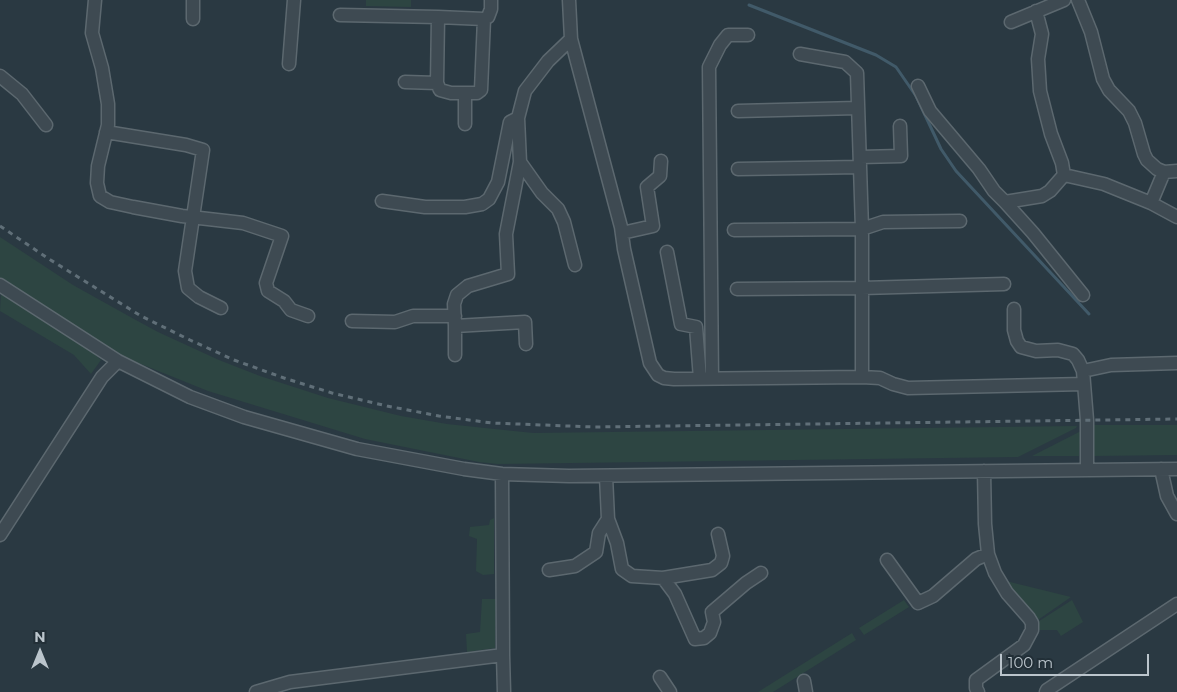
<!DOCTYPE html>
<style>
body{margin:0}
#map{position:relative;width:1177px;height:692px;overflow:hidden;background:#2a3942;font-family:Montserrat,sans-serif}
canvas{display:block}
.north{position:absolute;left:15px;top:627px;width:50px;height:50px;-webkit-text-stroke:4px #222f37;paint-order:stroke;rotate:0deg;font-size:14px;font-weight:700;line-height:20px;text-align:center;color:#bbc5cc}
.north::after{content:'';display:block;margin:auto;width:18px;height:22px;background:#bbc5cc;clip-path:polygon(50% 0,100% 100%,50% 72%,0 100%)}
.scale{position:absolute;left:1000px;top:654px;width:149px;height:22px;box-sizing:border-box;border:2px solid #bbc5cc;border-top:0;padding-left:6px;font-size:15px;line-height:18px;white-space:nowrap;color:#bbc5cc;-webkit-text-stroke:4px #222f37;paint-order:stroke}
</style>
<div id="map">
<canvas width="1177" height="692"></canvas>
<div class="north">N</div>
<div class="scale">100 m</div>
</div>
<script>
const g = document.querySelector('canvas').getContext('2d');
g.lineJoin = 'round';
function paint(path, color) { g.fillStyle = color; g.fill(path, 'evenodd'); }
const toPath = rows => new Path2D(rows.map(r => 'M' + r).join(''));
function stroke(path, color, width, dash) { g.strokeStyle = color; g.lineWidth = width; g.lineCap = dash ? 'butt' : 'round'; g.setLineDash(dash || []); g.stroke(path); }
paint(toPath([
 [366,0,411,0,411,7,366,6],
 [0,237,73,285,134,319,158,332,219,360,260,376,328,398,401,416,447,424,533,433,1077,426,1076,428,1018,457,498,464,479,462,365,439,208,391,141,364,110,353,0,280],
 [1,292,86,346,101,360,91,374,74,355,0,311],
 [1094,425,1177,425,1177,455,1093,456],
 [1081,431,1079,456,1032,456],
 [494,518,494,574,483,575,476,571,477,539,469,536,470,527,489,525,490,520],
 [1006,581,1071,597,1035,622,1033,616],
 [482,599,496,599,495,648,467,652,466,634,480,632],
 [904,600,909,607,864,635,859,628],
 [1072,600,1083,622,1061,636,1057,630,1036,630,1036,623],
 [852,633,856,640,773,692,758,692]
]), '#2d4542');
stroke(toPath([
 [749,5,876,55,896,67,916,96,941,149,956,171,1089,314]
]), '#415a69', 3);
const minor = toPath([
 [95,0,92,33,102,68,108,104,108,125,98,166,97,183,100,196,110,202,133,207,182,216,243,223,282,236,266,283,268,291,284,301,291,310,308,316],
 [569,0,571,39,621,227,624,249,650,363,658,375,664,378,674,379,862,377,880,378,893,384,908,388,1084,384],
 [1078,0,1091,32,1103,79,1109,90,1129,111,1135,123,1144,154,1147,160,1157,169,1164,172,1177,171],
 [1036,11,1042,34,1038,59,1040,91,1051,134,1062,163,1064,175,1104,184,1151,203,1164,172],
 [340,15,438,17,437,83,440,90,451,93,477,93,481,90,484,19,488,17,491,9,491,0],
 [438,17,484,19],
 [193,19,193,0],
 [1011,22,1064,0],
 [571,39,548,61,525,91,518,118,520,162,542,193,558,209,564,222,575,265],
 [800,54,845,62,857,73,862,229,862,377],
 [289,64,294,0],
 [0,76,22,94,46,125],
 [405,82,437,83],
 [918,86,930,111,979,169,994,191,1005,202,1042,196,1050,191,1064,175],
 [465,93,465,124],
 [738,111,857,108],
 [106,132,186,145,203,150,185,271,188,288,199,297,221,308],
 [860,157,901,156,900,126],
 [520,162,506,234,508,274,468,286,457,295,454,304,455,326,525,322,526,344],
 [738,169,860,167],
 [382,201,425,207,465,207,482,204,489,199,498,182,510,122,518,118],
 [1005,202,1033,233,1083,295],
 [1151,203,1177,217],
 [734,230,862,229,883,222,960,221],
 [622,233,653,226,647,187,660,176,661,161],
 [667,252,681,324,696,327,700,379],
 [0,285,118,361,190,397,244,417,357,449,464,469,502,474,569,476,1177,469],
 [737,289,862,288,1004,284],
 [1014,309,1014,330,1017,341,1021,347,1036,351,1058,350,1073,354,1078,360,1083,371,1087,420,1087,469],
 [352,321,395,322,413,316,455,316],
 [455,355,455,326],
 [1083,371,1111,365,1177,363],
 [712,379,709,67,720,45,728,35,748,35],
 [1161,469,1167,496,1177,514],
 [502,474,503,655,504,692],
 [606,476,608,519,617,543,622,569,632,576,663,578,675,594,695,639,704,638,710,633,714,622,712,612,746,583,761,573],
 [0,535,102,377,118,361],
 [887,560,918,603,933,596,976,559,988,554],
 [549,570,575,566,596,552,599,533,608,519],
 [663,578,712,570,721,563,723,556,718,534],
 [660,677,670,692],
 [804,681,806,692],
 [256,692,290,682,503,655],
 [978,692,976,688,976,680,1024,645,1032,630,1032,623,1029,618,1007,593,995,573,988,554,985,524,984,471],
 [1046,692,1047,690,1177,604]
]);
stroke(minor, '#5c686f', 15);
stroke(minor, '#3e4a52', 12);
stroke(toPath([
 [0,226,49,259,141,316,190,340,234,360,284,378,332,393,387,406,439,416,492,423,594,427,1177,419]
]), '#606f78', 3, [5, 5]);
</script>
